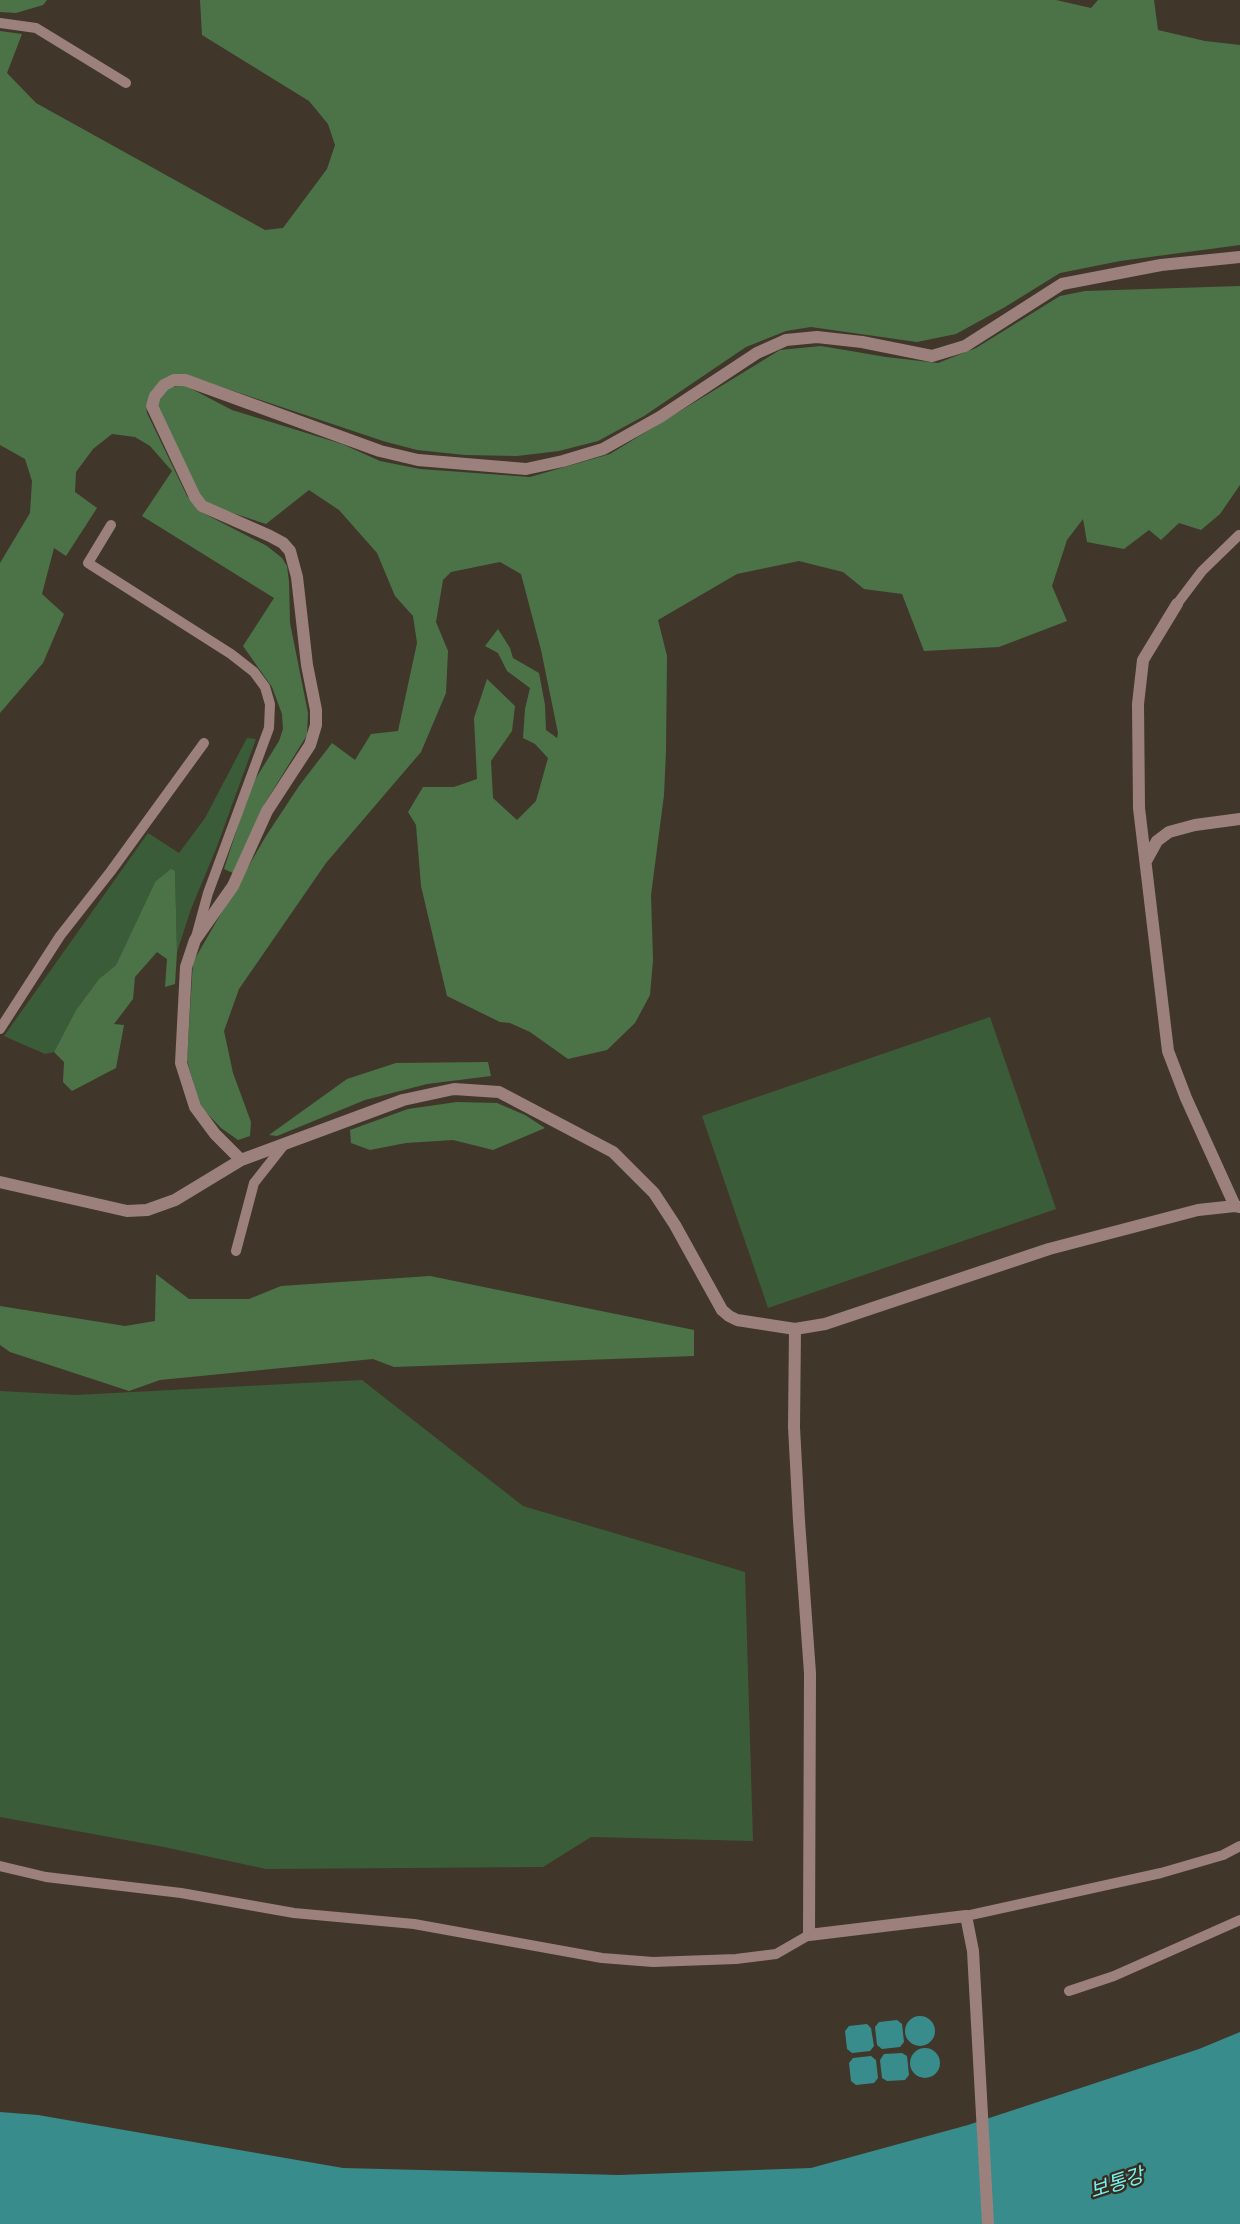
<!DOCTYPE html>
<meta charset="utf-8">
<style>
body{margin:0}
canvas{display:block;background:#403629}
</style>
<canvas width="1240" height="2224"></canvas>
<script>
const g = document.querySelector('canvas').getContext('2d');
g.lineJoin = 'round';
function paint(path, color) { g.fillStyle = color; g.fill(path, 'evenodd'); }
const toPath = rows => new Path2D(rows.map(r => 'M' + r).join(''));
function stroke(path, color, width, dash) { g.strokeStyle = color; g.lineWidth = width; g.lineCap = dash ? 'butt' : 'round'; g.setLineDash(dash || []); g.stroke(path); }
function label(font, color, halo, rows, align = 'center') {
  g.font = font + ' "Open Sans","Noto Sans KR",sans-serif'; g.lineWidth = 5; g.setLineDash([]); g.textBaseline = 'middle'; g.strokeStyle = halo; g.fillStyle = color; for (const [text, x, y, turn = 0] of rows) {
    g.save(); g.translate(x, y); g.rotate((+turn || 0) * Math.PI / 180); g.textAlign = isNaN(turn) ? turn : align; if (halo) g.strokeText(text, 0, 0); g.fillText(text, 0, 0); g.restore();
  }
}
paint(toPath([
 [247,738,256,739,216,849,191,909,177,952,175,871,155,882,116,965,99,979,76,1010,54,1052,45,1054,4,1036,148,833,179,853,205,818],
 [990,1017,1056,1209,768,1308,702,1116],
 [362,1380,523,1506,745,1572,753,1841,591,1837,543,1867,266,1869,164,1847,0,1817,0,1391,75,1395]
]), '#3b5c38');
paint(toPath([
 [0,0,47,0,43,5,16,13,0,12],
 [200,0,1056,0,1091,8,1098,0,1154,0,1158,30,1205,41,1240,45,1240,245,1120,261,1060,273,1005,307,956,334,917,342,811,327,786,331,746,347,644,416,598,441,559,451,517,456,465,455,417,450,383,441,189,376,163,380,152,390,146,405,147,413,187,496,203,513,267,546,282,558,287,566,289,582,290,623,308,713,307,735,265,803,233,873,224,869,251,786,279,741,283,729,282,714,272,687,243,646,274,598,142,516,172,471,150,446,135,437,112,434,93,449,76,472,75,492,97,508,66,556,54,548,42,594,64,614,43,663,0,713,0,563,30,513,32,481,25,459,0,445,0,31,22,34,7,73,36,103,265,230,283,228,327,169,335,145,328,124,309,101,202,35],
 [1240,286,1240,485,1220,514,1201,530,1179,523,1161,540,1149,530,1124,549,1087,542,1083,519,1067,540,1052,586,1067,621,999,647,924,651,902,594,864,589,843,572,799,561,737,574,658,620,667,656,666,751,664,795,651,895,653,960,650,995,635,1023,607,1050,568,1059,530,1032,510,1023,500,1022,447,996,421,886,416,825,408,812,423,787,454,787,477,779,474,718,487,679,515,706,512,731,491,761,493,798,517,820,536,801,548,758,535,744,523,738,525,709,530,688,507,671,498,653,485,646,498,629,510,648,513,658,539,673,545,705,546,730,557,738,558,733,541,650,521,574,500,562,451,572,443,580,436,622,448,651,446,693,421,752,326,863,239,989,224,1031,233,1073,251,1122,250,1136,238,1140,221,1128,200,1106,187,1060,193,962,266,836,299,786,332,743,355,760,371,734,398,731,417,643,413,616,395,596,377,553,339,510,309,490,266,524,206,504,199,494,156,408,166,388,184,385,232,410,342,444,380,461,420,469,530,477,610,454,780,350,821,346,886,357,938,363,976,348,1060,296,1085,291],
 [171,869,175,871,177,952,175,984,165,987,167,959,157,952,135,977,133,999,114,1024,124,1025,116,1068,72,1091,63,1082,64,1062,54,1052,76,1010,99,979,116,965,155,882],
 [488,1062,491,1076,427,1084,365,1100,277,1136,269,1135,347,1079,396,1063],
 [457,1102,497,1103,525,1115,545,1128,493,1150,453,1140,406,1143,370,1150,351,1143,350,1130,408,1109],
 [156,1274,189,1299,249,1299,281,1286,430,1276,694,1330,694,1356,394,1367,373,1359,160,1380,129,1391,10,1352,0,1345,0,1306,125,1326,155,1321]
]), '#4c7348');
paint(toPath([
 '905 2031a15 15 0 1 1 30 0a15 15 0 1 1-30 0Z',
 [897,2020,902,2024,904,2042,900,2047,882,2049,877,2045,875,2027,879,2022],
 [867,2024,871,2028,874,2046,870,2051,852,2053,847,2049,845,2031,849,2026],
 [1240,2032,1240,2224,0,2224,0,2112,38,2115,343,2168,619,2175,811,2168,968,2125,1199,2049],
 '910 2063a15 15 0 1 1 30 0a15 15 0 1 1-30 0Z',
 [902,2053,907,2056,909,2075,905,2080,887,2081,882,2078,880,2060,884,2054],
 [871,2056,876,2060,878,2078,874,2083,856,2085,851,2081,849,2063,853,2058]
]), '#398c8c');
stroke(toPath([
 [0,23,36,28,126,83],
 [111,525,88,563,231,654,254,672,265,687,270,704,269,728,208,893,196,937],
 [1177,604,1202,571,1239,535],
 [0,1029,60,936,111,871,204,743],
 [236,1251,254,1183,284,1145],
 [0,1866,46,1877,181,1893,294,1913,414,1924,602,1958,653,1962,736,1959,776,1954,809,1935],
 [966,1916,1161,1873,1223,1855,1240,1846],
 [1069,1991,1114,1976,1240,1920]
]), '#9c807c', 10);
stroke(toPath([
 [1177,604,1143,660,1138,704,1139,808,1168,1051,1186,1098,1235,1206],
 [1146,861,1157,841,1169,832,1195,825,1240,819],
 [241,1160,215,1134,195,1107,181,1063,186,967,195,940,233,886,267,811,310,745,316,725,316,710,307,665,297,577,290,551,283,543,270,536,202,506,195,497,152,406,155,396,164,385,174,380,185,380,380,451,418,460,526,469,563,461,603,449,660,417,757,353,786,340,817,337,862,342,932,356,965,346,1062,284,1161,265,1240,257],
 [0,1182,127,1211,147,1210,175,1200,241,1160,403,1100,454,1089,499,1092,613,1152,654,1193,675,1225,722,1310,729,1316,737,1320,795,1329,794,1427,799,1521,810,1673,809,1935,966,1916,973,1951,988,2224],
 [795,1329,825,1324,1049,1249,1198,1210,1235,1206,1240,1207]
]), '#9c807c', 12);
label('italic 20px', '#77f1f0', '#362c1f', [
 ["보통강",1117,2184,-18]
]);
</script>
